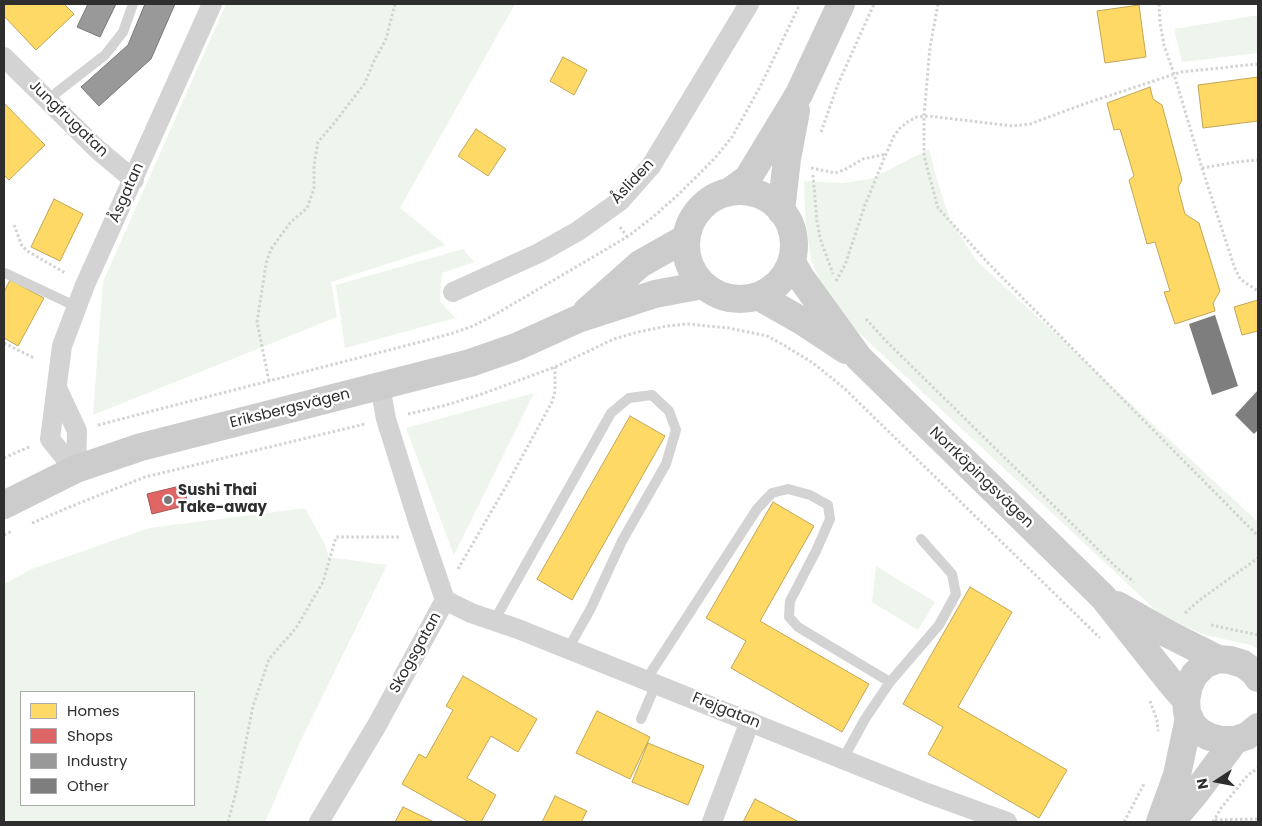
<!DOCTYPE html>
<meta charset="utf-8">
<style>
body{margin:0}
#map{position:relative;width:1262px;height:826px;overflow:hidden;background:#fff;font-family:Poppins,sans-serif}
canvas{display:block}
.frame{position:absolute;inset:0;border:5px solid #2e2e2e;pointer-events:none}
.legend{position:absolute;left:20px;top:691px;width:175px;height:115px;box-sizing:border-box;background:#fff;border:1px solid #ababab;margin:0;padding:6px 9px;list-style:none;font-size:15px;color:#2e2e2e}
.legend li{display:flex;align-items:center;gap:10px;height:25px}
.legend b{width:25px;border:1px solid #ababab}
.north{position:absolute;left:1192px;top:756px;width:50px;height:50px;-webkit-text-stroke:4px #fff;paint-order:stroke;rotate:259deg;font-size:14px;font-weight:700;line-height:20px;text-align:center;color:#2e2e2e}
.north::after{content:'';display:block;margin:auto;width:18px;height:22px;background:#2e2e2e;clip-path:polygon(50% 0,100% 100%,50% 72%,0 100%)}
</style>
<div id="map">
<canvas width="1262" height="826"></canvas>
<div class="frame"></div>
<ul class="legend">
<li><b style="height:14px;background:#ffd966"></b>Homes</li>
<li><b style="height:14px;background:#e06666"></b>Shops</li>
<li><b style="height:14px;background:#999"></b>Industry</li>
<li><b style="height:14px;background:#7e7e7e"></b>Other</li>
</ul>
<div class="north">N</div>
</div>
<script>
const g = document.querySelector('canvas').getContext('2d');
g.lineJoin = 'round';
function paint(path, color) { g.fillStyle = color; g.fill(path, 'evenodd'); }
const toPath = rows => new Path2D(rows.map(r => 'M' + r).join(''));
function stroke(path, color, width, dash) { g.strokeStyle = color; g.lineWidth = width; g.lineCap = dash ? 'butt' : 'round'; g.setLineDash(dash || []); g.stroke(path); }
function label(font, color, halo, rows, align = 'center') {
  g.font = font + ' Poppins,sans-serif'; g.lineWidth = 5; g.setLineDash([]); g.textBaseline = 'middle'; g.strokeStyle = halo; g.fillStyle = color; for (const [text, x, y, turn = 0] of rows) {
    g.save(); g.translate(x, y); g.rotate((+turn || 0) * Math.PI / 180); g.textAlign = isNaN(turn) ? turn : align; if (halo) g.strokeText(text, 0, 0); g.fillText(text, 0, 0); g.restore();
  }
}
paint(toPath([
 [226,4,515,4,400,208,446,245,331,282,337,317,93,415,103,282],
 [1258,15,1258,53,1182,62,1174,29],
 [929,149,937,180,950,220,976,260,1258,522,1258,650,1251,645,1205,635,1163,617,842,317,823,289,811,259,805,216,804,181,843,183,871,179],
 [463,249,474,262,442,273,440,301,455,318,345,348,336,285],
 [534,393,454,555,406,428],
 [305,508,324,543,329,557,387,565,300,742,265,822,4,822,4,584,32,569,149,528],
 [194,692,194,805,21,805,21,692],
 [876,566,935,602,918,630,872,602]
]), '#eef5ec');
const homes = toPath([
 [4,4,64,4,74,14,36,50,4,16,4,4],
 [1139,5,1146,57,1105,63,1097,11,1139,5],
 [563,57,587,70,574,95,550,81,563,57],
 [1258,77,1258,121,1203,128,1198,85,1258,77],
 [1150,87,1153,99,1162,105,1182,180,1178,188,1185,214,1199,223,1220,291,1213,303,1215,311,1175,324,1164,292,1170,291,1155,242,1147,244,1129,180,1134,176,1120,129,1114,130,1107,103,1150,87],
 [4,103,45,145,9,180,4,175,4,103],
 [476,129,506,149,488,176,458,156,476,129],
 [54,199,83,214,60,261,31,247,54,199],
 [10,280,44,298,18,346,4,338,4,292,10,280],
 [1258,300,1258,331,1242,335,1234,307,1258,300],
 [630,416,665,436,572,600,537,579,630,416],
 [773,502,814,526,760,621,869,684,842,732,731,668,746,641,706,618,773,502],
 [970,587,1012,612,958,707,1067,770,1039,818,928,754,943,727,903,704,970,587],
 [463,676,537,719,518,752,491,736,467,778,496,795,481,822,469,822,402,784,419,754,426,758,453,710,446,706,463,676],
 [597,711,650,737,630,779,576,753,597,711],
 [648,743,704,766,688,805,632,782,648,743],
 [555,796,587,811,581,822,542,822,555,796],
 [755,799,799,822,743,822,755,799],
 [403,807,434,822,395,822,403,807]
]);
paint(homes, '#ffd966');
stroke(homes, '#c0a655', 1);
const shops = toPath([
 [184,485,188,505,152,514,147,494,184,485]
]);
paint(shops, '#e06666');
stroke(shops, '#ab5555', 1);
const industry = toPath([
 [88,4,116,4,100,37,77,27,88,4],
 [145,4,175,4,151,59,99,106,81,87,128,45,145,4]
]);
paint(industry, '#999');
stroke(industry, '#797979', 1);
paint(toPath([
 [1215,315,1238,386,1212,395,1189,324],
 [1258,390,1258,430,1254,434,1235,415]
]), '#7e7e7e');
stroke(toPath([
 [938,4,930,47,924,116,924,156,938,208,989,264,1258,536],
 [1159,4,1160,23,1164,45,1174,74,1202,168,1234,266,1240,279,1258,291],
 [821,132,838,84,874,4],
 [811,168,835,173,844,170,863,159,886,154],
 [1202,168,1237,162,1258,160],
 [813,175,817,221,820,238,833,274],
 [14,225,22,246,29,252,65,273],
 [620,227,628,238],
 [836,281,845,265,865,205,886,154,894,136,900,128,909,121,917,117,928,116,1013,126,1030,124,1084,104,1181,72,1258,64],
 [866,319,887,342,1116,567,1134,582],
 [4,343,34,358],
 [269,381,257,322,266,264,271,249,290,223,307,208,314,189,314,165,318,142,335,122,365,83,373,63,386,39,395,4],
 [408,414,443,406,482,394,555,367,614,339,638,332,667,326,687,324,729,328,767,336,782,344,813,363,844,388,1100,638],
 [98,425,424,341,453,333,473,326,496,314,627,237,653,217,679,194,715,158,732,137,760,87,800,4],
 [4,458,31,446],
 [32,523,77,504,145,477,365,424],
 [4,535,12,531],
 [458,569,505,488,552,402,555,391,555,367],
 [1185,613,1201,599,1258,558],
 [1211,625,1258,635],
 [1150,701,1157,720,1158,731],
 [1215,820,1258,819],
 [228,822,236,792,253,706,269,659,296,628,323,582,336,537,401,537],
 [1124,822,1144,784],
 [1213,822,1221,808,1248,775,1258,768]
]), '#d3d3d3', 3, [2.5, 2.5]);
stroke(toPath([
 [47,100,105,55,123,32,133,4],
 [5,273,77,307],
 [494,621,611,413,629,398,652,395,669,411,676,430,666,464,622,541,591,608,568,649],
 [646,680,757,509,772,493,788,489,810,495,828,505,830,519,816,551,790,601,789,617,798,627,890,682],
 [641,719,656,684],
 [843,759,865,719,890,682,939,625,956,594,952,574,921,539]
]), '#d3d3d3', 10);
stroke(toPath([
 [4,57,97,149,134,180],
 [453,292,539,253,578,231,620,201,651,166,749,4],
 [57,388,77,431,76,469],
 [76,469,66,459,50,439,62,346,85,285,212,4],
 [445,600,471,613,518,629,927,793,1007,822],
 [319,822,377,725,445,600,418,521,386,419,380,386],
 [712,822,750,721]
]), '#d3d3d3', 20);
stroke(toPath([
 '686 245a54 54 0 1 1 108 0a54 54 0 1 1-108 0Z',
 [729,192,748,178,799,94,841,4],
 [781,211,787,159,796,111],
 [792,262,801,278,859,358,1103,597,1172,684,1186,700],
 [758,296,802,321,846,350],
 [587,311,640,264,686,238],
 [4,505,76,469,141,447,470,363,516,347,578,319,655,294,703,285],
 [1117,605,1168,634,1218,659],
 [1258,678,1254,672,1243,664,1230,660,1218,659,1204,665,1194,675,1189,686,1186,700,1187,712,1192,724,1200,732,1210,737,1222,740,1235,740,1247,736,1258,727],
 [1160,822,1177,775,1189,718],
 [1171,822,1197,791,1235,740]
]), '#ccc', 28);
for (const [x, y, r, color] of [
 [168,500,5,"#777"]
]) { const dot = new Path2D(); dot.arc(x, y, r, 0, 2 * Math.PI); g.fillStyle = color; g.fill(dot); stroke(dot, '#fff', 2); }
label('15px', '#2e2e2e', '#fff', [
 ["Jungfrugatan",68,119,44],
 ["Åsliden",633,182,-47],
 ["Åsgatan",127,193,-66],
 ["Eriksbergsvägen",290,409,-14],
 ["Norrköpingsvägen",981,478,44],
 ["Skogsgatan",416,653,-61],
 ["Frejgatan",726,711,22]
]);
label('bold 15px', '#2e2e2e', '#fff', [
 ["Sushi Thai",178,491],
 ["Take-away",178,508]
], 'left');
</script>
